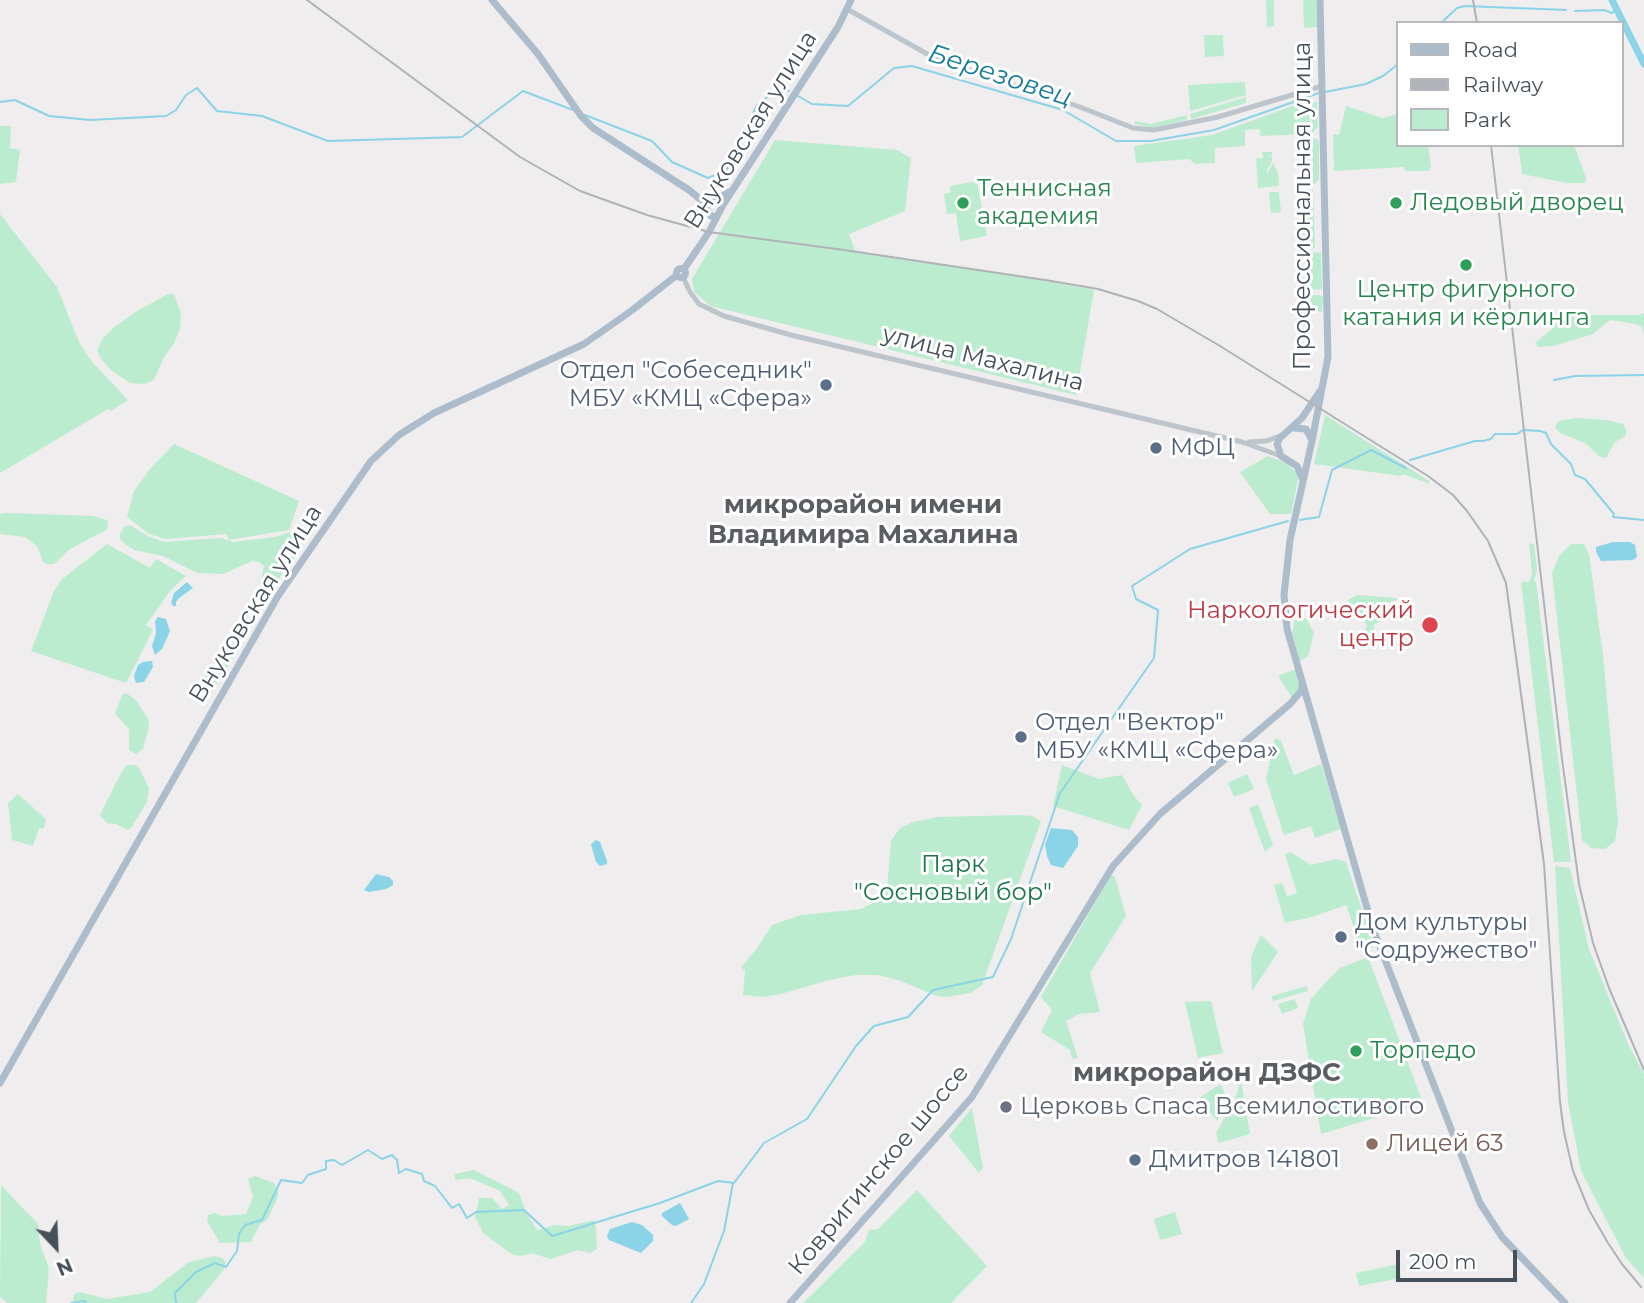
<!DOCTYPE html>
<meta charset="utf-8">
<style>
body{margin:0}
#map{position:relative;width:1644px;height:1303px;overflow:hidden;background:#efeded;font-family:Montserrat,sans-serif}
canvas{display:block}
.legend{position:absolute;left:1396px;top:21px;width:228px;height:126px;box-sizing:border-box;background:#fff;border:2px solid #b5b9bd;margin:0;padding:9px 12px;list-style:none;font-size:21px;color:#465059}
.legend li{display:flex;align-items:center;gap:14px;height:35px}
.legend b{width:35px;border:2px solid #b5b9bd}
.north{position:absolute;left:21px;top:1212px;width:70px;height:70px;-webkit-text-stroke:5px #fff;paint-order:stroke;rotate:157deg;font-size:19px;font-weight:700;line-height:28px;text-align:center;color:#465059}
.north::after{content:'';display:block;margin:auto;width:24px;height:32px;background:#465059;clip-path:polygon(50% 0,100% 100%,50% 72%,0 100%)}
.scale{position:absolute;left:1396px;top:1250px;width:121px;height:32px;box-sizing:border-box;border:4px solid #465059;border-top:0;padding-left:9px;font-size:21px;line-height:24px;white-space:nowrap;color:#465059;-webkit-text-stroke:5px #fff;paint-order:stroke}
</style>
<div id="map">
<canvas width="1644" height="1303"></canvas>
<ul class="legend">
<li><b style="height:9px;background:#adbccb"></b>Road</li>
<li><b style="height:9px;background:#afb2b7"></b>Railway</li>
<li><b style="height:19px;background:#bceccf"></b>Park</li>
</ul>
<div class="north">N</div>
<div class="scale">200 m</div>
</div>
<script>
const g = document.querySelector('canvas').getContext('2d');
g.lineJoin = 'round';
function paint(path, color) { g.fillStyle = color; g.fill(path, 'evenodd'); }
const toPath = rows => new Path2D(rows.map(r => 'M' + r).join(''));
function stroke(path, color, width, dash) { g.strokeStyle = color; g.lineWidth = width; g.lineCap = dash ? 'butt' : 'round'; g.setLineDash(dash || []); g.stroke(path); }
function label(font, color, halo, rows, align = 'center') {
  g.font = font + ' Montserrat,sans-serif'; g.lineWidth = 6; g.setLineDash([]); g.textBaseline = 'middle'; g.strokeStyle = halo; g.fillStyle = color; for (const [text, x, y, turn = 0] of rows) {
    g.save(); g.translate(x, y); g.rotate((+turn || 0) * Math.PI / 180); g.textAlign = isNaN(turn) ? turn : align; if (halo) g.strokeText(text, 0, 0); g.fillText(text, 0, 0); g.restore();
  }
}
paint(toPath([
 [1266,0,1274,0,1274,26,1267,27],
 [1303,0,1316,0,1317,27,1304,28],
 [1204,35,1223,35,1224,56,1205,57],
 [1245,82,1246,95,1190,111,1188,85],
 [1246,97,1246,103,1191,119,1190,114],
 [1309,100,1310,134,1260,136,1260,129,1245,130,1245,146,1215,148,1215,163,1195,164,1189,159,1136,163,1134,146,1212,135],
 [1317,102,1318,127,1312,133,1311,103],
 [1346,106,1383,118,1397,114,1397,145,1428,145,1431,167,1429,171,1405,171,1404,167,1334,171,1333,134,1339,135],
 [1187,115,1187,120,1152,128,1134,124,1135,121,1151,124],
 [0,126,11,126,10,148,20,150,16,182,0,184],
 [1312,137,1319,141,1319,179,1316,183,1313,184],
 [775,140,897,150,911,158,905,211,849,234,856,253,997,272,1094,290,1076,395,710,306,694,292,692,279],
 [1518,145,1574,145,1586,178,1585,183,1567,183,1522,174],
 [1262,152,1272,152,1272,156,1266,156,1272,157,1272,161,1267,161,1272,162,1267,170,1267,174,1273,163,1278,172,1279,186,1258,188,1256,158,1263,158],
 [977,181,987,236,960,241,956,213,947,214,944,194,951,192,950,186],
 [1313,190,1315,248,1302,249,1302,235,1308,232,1307,229,1301,235,1301,224,1304,223,1302,222,1301,213,1306,213,1307,219,1308,212,1301,212,1300,191],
 [1269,192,1279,192,1281,212,1271,213],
 [0,214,57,287,79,342,92,362,128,400,111,411,108,409,0,473],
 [1310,252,1321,253,1322,289,1310,290],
 [168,294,174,294,181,313,180,328,174,344,164,357,154,380,144,384,130,383,112,371,101,359,97,350,103,338,113,328,137,311],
 [1305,295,1320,295,1323,297,1322,312,1304,310],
 [1644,313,1644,334,1642,327,1636,324,1610,320,1593,334,1554,346,1538,347,1535,343,1551,330,1562,315,1639,315],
 [1325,415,1429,481,1430,484,1403,474,1401,476,1314,464],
 [1576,418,1607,420,1623,424,1627,432,1624,437,1615,442,1606,458,1600,457,1585,443,1560,433,1555,427,1559,421],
 [174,444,299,501,289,530,229,540,226,534,166,539,149,534,127,517,134,491,150,469],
 [1268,456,1286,463,1299,475,1291,514,1270,514,1240,472],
 [7,513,93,516,107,520,108,526,106,530,70,549,54,564,48,564,43,562,37,546,25,537,0,534,0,514],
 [130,525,148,536,164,542,220,538,234,542,274,537,299,530,303,539,302,548,272,588,265,588,261,586,261,582,264,566,259,562,252,561,223,574,197,573,163,556,134,550,125,544,120,539,120,534,124,527],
 [1529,543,1534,544,1537,569,1534,581,1536,582,1571,862,1554,862,1521,582,1529,582,1532,574],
 [107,544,150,568,156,559,186,576,170,591,146,625,153,630,126,683,31,651,54,591,61,580],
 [1571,544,1584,544,1589,554,1603,655,1618,821,1615,841,1605,849,1591,848,1582,840,1552,573,1559,556],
 [1357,595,1396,598,1397,600,1379,605,1384,620,1374,624,1373,641,1355,648,1351,647,1349,640,1366,629,1367,626,1363,616,1357,609,1350,610,1348,600],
 [1306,618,1314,633,1308,656,1300,661,1292,633,1295,620],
 [234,642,238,642,240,647,212,692,207,692,203,686,205,677,210,668,221,662],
 [1296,669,1300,688,1292,698,1278,676],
 [126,693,136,700,148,719,149,727,143,749,136,754,129,750,129,729,115,714,122,695],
 [1275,738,1281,741,1294,775,1321,764,1341,829,1315,838,1311,826,1284,835,1266,779],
 [127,765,135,765,139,768,149,788,147,802,131,828,127,830,116,824,107,823,100,815,121,773],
 [1062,765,1099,779,1122,775,1134,796,1142,805,1129,830,1053,806],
 [1247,774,1254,789,1234,797,1228,783],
 [18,794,46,819,44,828,39,829,33,846,12,840,8,803],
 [1258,804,1273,845,1265,852,1249,808],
 [1019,815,1032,816,1041,821,982,985,971,993,947,997,937,996,898,980,878,975,856,975,829,980,781,994,763,997,743,995,745,971,741,967,755,951,772,925,801,915,861,909,883,898,887,889,891,841,900,828,913,822,938,817],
 [1291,852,1311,865,1336,859,1346,862,1374,946,1362,951,1346,905,1312,917,1285,923,1274,885,1282,883,1287,896,1297,893,1285,854],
 [1555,866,1570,868,1589,949,1629,1046,1644,1074,1644,1278,1626,1258,1581,1171,1568,1102],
 [1111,875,1115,877,1126,916,1090,973,1100,1012,1079,1014,1066,1021,1078,1058,1072,1059,1070,1050,1041,1032,1052,1010,1041,997],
 [1261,935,1278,952,1252,991,1251,957],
 [1368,957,1423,1103,1321,1134,1303,1024,1311,999,1327,981,1340,968],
 [1307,986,1308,991,1273,1001,1272,996],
 [1295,999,1298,1008,1282,1014,1278,1004],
 [1211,1001,1223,1053,1198,1058,1185,1002],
 [1241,1080,1250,1134,1219,1143,1216,1133,1235,1099],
 [1220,1084,1228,1099,1217,1121,1199,1098],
 [972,1108,983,1168,979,1173,949,1136],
 [474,1170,519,1193,527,1214,537,1230,555,1225,569,1226,594,1220,596,1228,597,1249,590,1253,578,1250,550,1259,532,1253,521,1256,513,1255,483,1233,475,1217,479,1198,492,1198,502,1209,509,1205,500,1191,470,1178,455,1180,455,1174],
 [255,1176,274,1183,278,1191,278,1197,267,1220,260,1224,251,1242,220,1243,207,1221,208,1215,214,1213,222,1216,246,1214,253,1197,248,1179],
 [1,1185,38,1224,40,1244,49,1268,46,1303,8,1303,0,1297],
 [917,1190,987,1266,951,1303,803,1303,865,1242,869,1230,878,1229],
 [1175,1212,1182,1234,1160,1240,1154,1219],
 [215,1256,222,1258,226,1262,223,1271,196,1303,73,1303,74,1294,80,1292,107,1299,150,1292,189,1262],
 [1399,1264,1401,1278,1359,1286,1356,1273]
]), '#bceccf');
paint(toPath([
 [1613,542,1630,542,1635,545,1637,557,1633,560,1601,561,1596,552,1596,547],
 [187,582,193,588,179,598,176,602,176,606,173,606,171,603,174,593],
 [158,617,166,619,170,631,162,649,155,655,152,646,156,633,155,621],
 [152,661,153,667,144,682,136,683,134,676,138,665,143,662],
 [1051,828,1072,830,1078,837,1078,846,1063,868,1051,865,1047,856,1045,845],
 [596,840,600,842,607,861,607,864,600,866,596,862,592,848,591,844],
 [376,874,389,877,393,881,393,885,386,889,369,892,364,890],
 [680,1203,689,1219,676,1226,672,1225,662,1216,662,1213],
 [632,1222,642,1225,653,1235,653,1241,641,1253,609,1240,607,1236,610,1229]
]), '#8bd3e7');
stroke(toPath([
 [1575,11,1604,10,1612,13,1616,10],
 [1441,23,1457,8,1465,6,1566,10],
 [1325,92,1366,84,1383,76,1397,65],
 [798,96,812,104,848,106,894,68,912,66,1063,110,1116,141,1151,141,1214,130,1319,93],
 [0,102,15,100,49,116,90,120,166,116,176,110,186,95,197,88,217,111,262,116,328,141,462,137,523,91,573,110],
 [585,115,652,141,672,162,708,178,726,171,757,105,770,95,783,90,789,91],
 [1554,380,1575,376,1644,375],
 [1410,460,1475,441,1483,441,1491,439,1495,434,1517,434,1523,430,1540,431,1546,433,1551,444,1571,464,1575,475,1585,479,1614,514,1613,517,1644,520],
 [1300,520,1319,517,1332,470,1371,450,1406,468],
 [71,1303,84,1301,87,1303],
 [176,1303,175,1293,196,1272,215,1263,226,1267,237,1251,239,1234,245,1225,262,1220,281,1180,302,1183,308,1175,326,1169,326,1161,334,1160,342,1165,368,1150,382,1159,392,1155,397,1160,399,1173,406,1169,422,1174,424,1181,435,1186,452,1208,459,1204,467,1218,476,1212,524,1210,552,1236,660,1203,718,1181,734,1183,764,1143,807,1119,856,1046,874,1026,908,1017,933,990,993,977,1011,939,1060,793,1154,658,1158,610,1136,599,1132,586,1190,549,1288,521],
 [691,1303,704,1284,724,1231,733,1183]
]), '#8bd3e7', 2);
stroke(toPath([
 [1612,0,1644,64]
]), '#8bd3e7', 7);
stroke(toPath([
 [847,9,938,60,1080,107,1133,128,1154,130,1218,117,1322,86],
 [683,277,690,292,699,304,724,316,791,335,1242,442,1281,456],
 [1249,442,1266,441,1280,436]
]), '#bcc4cc', 5);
stroke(toPath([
 [492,0,538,54,581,116,593,128,689,190,701,200,711,216,716,217],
 [1320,0,1328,357,1312,441,1290,540,1284,595,1287,629,1373,929,1480,1203,1502,1237,1565,1303],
 [701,200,718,199,729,192],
 '676.5 273a4.5 4.5 0 1 1 9 0a4.5 4.5 0 1 1-9 0Z',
 [684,269,709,232,723,205,838,27,851,0],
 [1294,428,1306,429,1312,440],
 [1302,478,1297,466,1281,456,1277,444,1280,438,1302,418,1320,391],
 [0,1083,278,596,371,461,399,435,434,413,584,344,631,311,677,275],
 [790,1303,972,1097,1113,866,1160,814,1290,704,1302,690,1302,684]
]), '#adbccb', 7);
stroke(toPath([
 [307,0,520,157,580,191,647,215,709,232,844,250,1045,280,1098,289,1138,301,1157,309,1220,346,1428,476,1453,495,1467,511,1488,541,1506,583,1544,864,1560,1102,1564,1132,1573,1171,1589,1210,1608,1243,1622,1264,1641,1287],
 [1473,0,1477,23],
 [1491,145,1562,759,1579,884,1593,943,1609,988,1644,1070]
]), '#afb2b7', 2);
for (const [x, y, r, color] of [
 [963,203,7,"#2e9e5b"],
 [1396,203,7,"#2e9e5b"],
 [1466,265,7,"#2e9e5b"],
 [826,385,7,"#5c6f8a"],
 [1156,448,7,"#5c6f8a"],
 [1430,625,9,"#e0444e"],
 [1021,737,7,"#5c6f8a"],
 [1341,937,7,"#5c6f8a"],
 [1356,1051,7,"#2e9e5b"],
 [1006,1107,7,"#6b7280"],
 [1372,1144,7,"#8d6e63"],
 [1135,1160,7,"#5c6f8a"]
]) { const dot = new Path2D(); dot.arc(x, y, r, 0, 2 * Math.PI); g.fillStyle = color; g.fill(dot); stroke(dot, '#fff', 2.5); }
label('24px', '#465059', '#fff', [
 ["Внуковская улица",751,130,-58],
 ["Профессиональная улица",1303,206,-90],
 ["улица Махалина",983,359,14],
 ["Внуковская улица",256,604,-58],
 ["Ковригинское шоссе",879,1170,-50]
]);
label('24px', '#27864d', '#fff', [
 ["Теннисная",977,189],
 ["академия",977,217],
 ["Ледовый дворец",1410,203],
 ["Центр фигурного",1466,290,"center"],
 ["катания и кёрлинга",1466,318,"center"],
 ["Торпедо",1370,1051]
], 'left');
label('24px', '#4e5e75', '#fff', [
 ["Отдел \"Собеседник\"",812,371,"right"],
 ["МБУ «КМЦ «Сфера»",812,399,"right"],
 ["МФЦ",1170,448],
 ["Отдел \"Вектор\"",1035,723],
 ["МБУ «КМЦ «Сфера»",1035,751],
 ["Дом культуры",1355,923],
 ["\"Содружество\"",1355,951],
 ["Дмитров 141801",1149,1160]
], 'left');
label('24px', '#be3a42', '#fff', [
 ["Наркологический",1414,611],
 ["центр",1414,639]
], 'right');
label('24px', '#1b7749', '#fff', [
 ["Парк",953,865],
 ["\"Сосновый бор\"",953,893]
]);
label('24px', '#5b616d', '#fff', [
 ["Церковь Спаса Всемилостивого",1020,1107]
], 'left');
label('24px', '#785e54', '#fff', [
 ["Лицей 63",1386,1144]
], 'left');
label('italic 26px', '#127b99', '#fff', [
 ["Березовец",1000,76,18]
]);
label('bold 26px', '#5a5d61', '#fff', [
 ["микрорайон имени",863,505],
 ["Владимира Махалина",863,535],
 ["микрорайон ДЗФС",1207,1073]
]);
</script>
